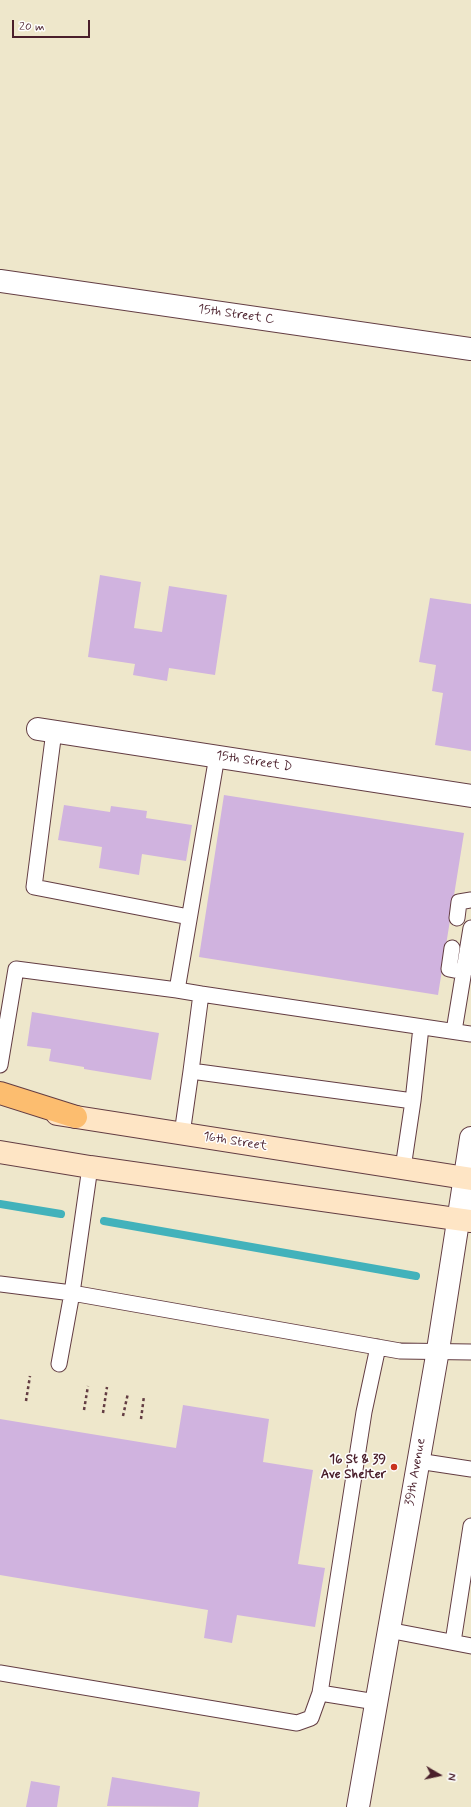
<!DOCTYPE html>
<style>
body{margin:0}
#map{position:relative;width:471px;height:1807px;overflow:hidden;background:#eee7cb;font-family:Mynerve,sans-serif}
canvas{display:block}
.north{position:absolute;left:419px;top:1755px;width:40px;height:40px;-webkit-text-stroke:3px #fff;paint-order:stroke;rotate:99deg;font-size:11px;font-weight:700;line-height:16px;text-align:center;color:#4a1f2b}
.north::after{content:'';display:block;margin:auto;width:14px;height:18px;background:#4a1f2b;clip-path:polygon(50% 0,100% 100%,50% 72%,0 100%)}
.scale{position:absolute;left:12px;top:20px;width:78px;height:18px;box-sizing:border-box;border:2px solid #4a1f2b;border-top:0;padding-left:5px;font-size:12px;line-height:14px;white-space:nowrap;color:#4a1f2b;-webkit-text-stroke:3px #fff;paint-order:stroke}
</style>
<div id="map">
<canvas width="471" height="1807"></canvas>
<div class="north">N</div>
<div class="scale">20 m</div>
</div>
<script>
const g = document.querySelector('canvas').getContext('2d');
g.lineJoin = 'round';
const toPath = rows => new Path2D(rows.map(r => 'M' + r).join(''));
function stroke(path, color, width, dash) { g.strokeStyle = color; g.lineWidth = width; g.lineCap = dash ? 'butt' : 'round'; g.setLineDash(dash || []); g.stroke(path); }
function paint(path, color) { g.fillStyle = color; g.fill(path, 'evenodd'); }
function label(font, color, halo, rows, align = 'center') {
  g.font = font + ' Mynerve,sans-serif'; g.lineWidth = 3; g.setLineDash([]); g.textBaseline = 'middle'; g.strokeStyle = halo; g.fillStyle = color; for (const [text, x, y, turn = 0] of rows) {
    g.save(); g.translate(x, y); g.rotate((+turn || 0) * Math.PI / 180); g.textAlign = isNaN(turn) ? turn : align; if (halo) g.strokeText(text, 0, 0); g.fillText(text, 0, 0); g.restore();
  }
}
stroke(toPath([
 [0,1204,61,1214],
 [104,1221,416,1276]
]), '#42b2bb', 8);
paint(toPath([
 [100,575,141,582,134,628,162,632,169,586,227,595,215,675,169,668,167,681,133,675,135,664,88,657],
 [430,598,471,604,471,751,435,745,443,693,432,691,436,665,419,662],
 [224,795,464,833,438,995,199,957],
 [64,805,110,812,111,806,147,811,146,818,192,825,186,861,142,854,139,875,99,868,102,847,58,840],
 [32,1012,159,1033,151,1080,84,1069,84,1067,49,1061,51,1049,27,1046],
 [183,1405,269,1419,263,1462,313,1470,298,1564,325,1568,315,1627,237,1615,232,1643,204,1638,208,1610,0,1575,0,1419,176,1448],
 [112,1777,200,1792,198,1807,107,1806],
 [31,1781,60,1786,57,1807,26,1807]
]), '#d0b3df');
const service = toPath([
 [54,731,34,887,189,917],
 [457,918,459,902,471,900],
 [452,948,449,969,464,972],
 [201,994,177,990,217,756],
 [421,1027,413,1101,191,1071,201,994,471,1034],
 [454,1031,471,928],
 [0,1065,16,969,177,990],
 [182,1134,191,1071],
 [403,1168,413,1101],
 [0,1284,72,1293,400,1351,471,1352],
 [59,1364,72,1293,90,1167],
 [418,1461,471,1469],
 [388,1630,471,1646],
 [453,1642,471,1526],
 [0,1673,297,1723,311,1718,320,1693],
 [376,1702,320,1693,364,1412,378,1347]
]);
const minor = toPath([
 [0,281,471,349],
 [38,729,471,796]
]);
const tertiary = toPath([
 [358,1807,438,1350,471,1138]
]);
const secondary = toPath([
 [57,1114,471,1179],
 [0,1152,90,1167,471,1221]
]);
const trunk = toPath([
 [0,1093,76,1117]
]);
stroke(service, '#633d43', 17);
stroke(minor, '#633d43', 24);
stroke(tertiary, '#633d43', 24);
stroke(secondary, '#633d43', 24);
stroke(trunk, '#633d43', 24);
stroke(toPath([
 [26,1401,30,1376],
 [84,1410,88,1386],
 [103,1413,107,1387],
 [123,1416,128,1393],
 [141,1419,144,1396]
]), '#633d43', 2.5, [3, 3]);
stroke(service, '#fff', 15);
stroke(minor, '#fff', 22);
stroke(tertiary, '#fff', 22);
stroke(secondary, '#fee5c5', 22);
stroke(trunk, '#fcbd6f', 22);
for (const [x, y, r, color] of [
 [394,1467,4,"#c8321e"]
]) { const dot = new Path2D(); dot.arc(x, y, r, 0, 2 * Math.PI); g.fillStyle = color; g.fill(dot); stroke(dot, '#fff', 1.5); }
label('13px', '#4a1f2b', '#fff', [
 ["15th Street C",236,315,8],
 ["15th Street D",254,762,9],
 ["16th Street",235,1142,9],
 ["39th Avenue",416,1472,-80]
]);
label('bold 13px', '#4a1f2b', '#fff', [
 ["16 St & 39",386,1460],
 ["Ave Shelter",386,1475]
], 'right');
</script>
